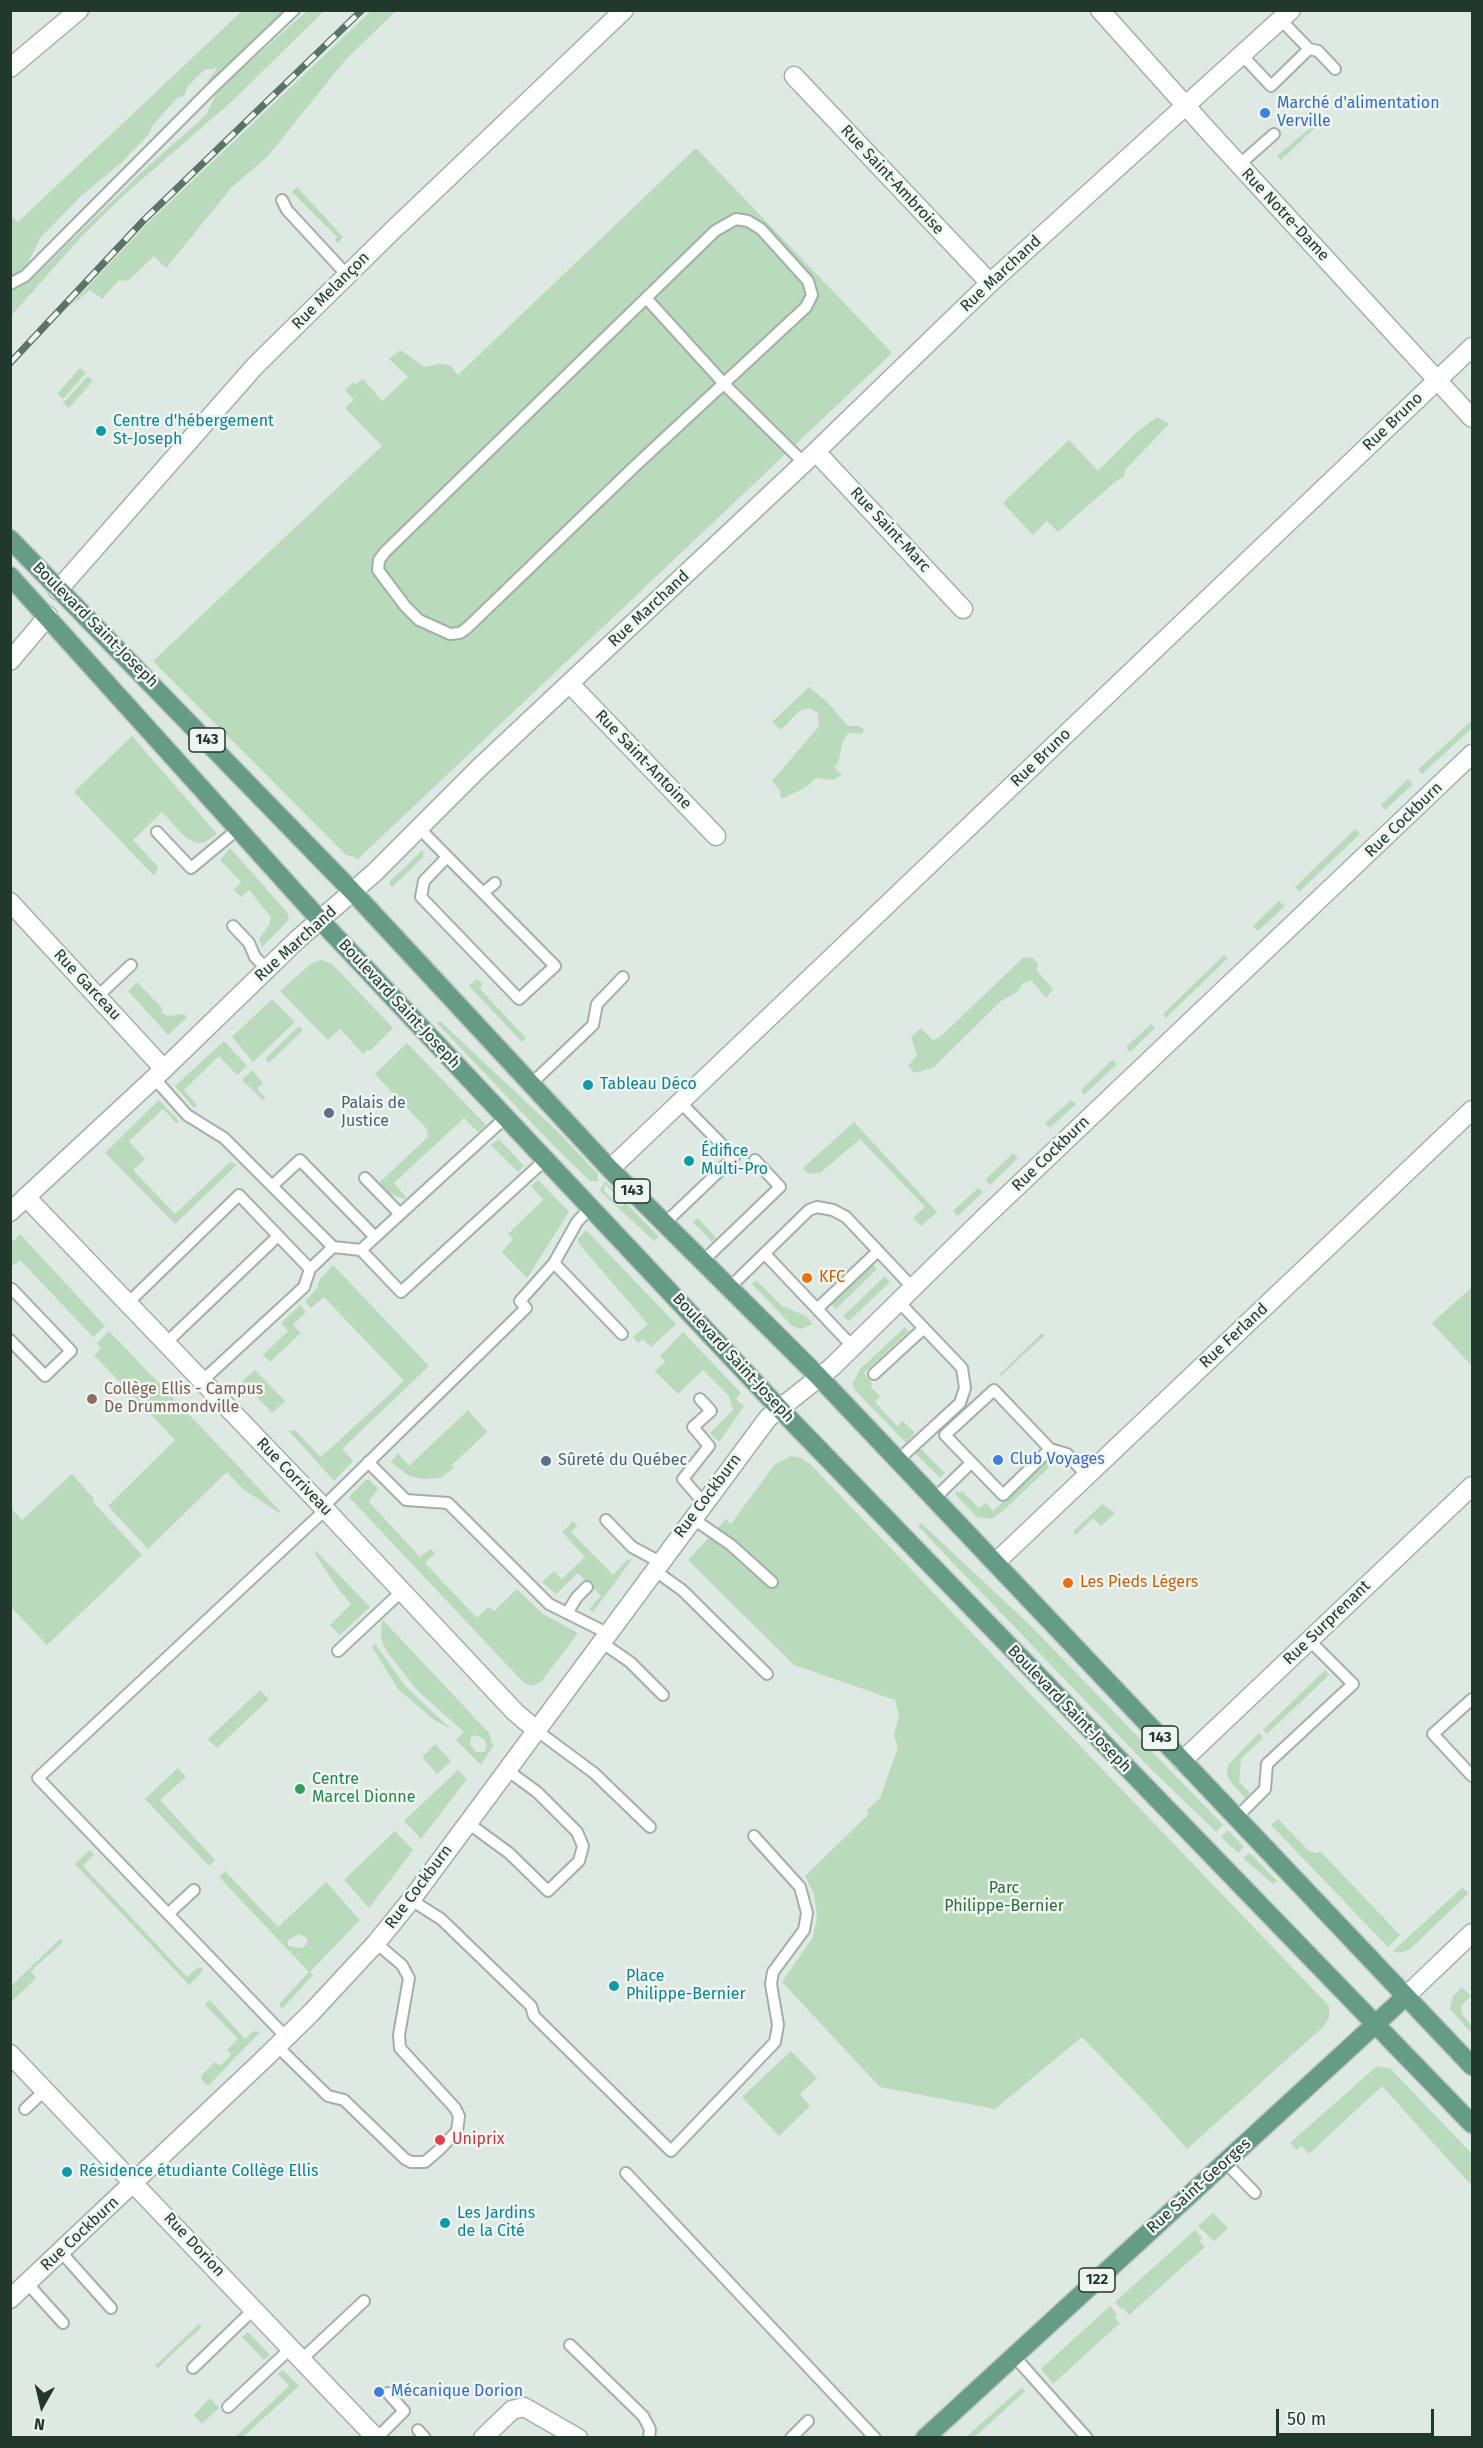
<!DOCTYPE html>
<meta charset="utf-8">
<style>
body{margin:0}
#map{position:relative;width:1483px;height:2448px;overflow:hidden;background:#dfe9e3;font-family:"Fira Sans",sans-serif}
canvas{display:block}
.frame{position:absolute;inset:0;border:12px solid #21382d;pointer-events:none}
.north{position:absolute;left:12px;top:2376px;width:60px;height:60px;-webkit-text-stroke:4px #eff6f1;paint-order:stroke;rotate:188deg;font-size:16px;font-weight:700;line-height:24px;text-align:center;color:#21382d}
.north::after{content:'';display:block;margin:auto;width:21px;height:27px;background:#21382d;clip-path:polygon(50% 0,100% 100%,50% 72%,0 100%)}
.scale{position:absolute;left:1276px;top:2409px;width:158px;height:27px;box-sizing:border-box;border:3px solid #21382d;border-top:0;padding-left:8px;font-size:18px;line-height:21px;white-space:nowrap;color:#21382d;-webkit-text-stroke:4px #eff6f1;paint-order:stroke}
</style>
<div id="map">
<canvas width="1483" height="2448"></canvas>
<div class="frame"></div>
<div class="north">N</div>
<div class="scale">50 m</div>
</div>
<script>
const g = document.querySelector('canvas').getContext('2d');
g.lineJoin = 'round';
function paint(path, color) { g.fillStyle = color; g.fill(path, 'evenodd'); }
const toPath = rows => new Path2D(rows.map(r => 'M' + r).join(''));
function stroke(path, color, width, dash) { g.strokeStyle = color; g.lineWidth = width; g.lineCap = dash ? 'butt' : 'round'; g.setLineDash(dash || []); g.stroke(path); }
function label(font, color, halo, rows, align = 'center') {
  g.font = font + ' "Fira Sans",sans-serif'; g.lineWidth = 5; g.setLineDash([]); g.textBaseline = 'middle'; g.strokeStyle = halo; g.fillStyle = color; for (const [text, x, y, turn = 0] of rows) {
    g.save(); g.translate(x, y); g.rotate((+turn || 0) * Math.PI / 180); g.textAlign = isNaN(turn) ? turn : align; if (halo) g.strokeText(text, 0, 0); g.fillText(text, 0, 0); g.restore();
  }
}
paint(toPath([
 [242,11,285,11,209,83,207,82,217,68,204,70,187,87,184,96,177,98,152,126,149,134,122,162,81,196,41,237,24,270,30,277,34,277,144,170,206,115,218,90,307,11,324,11,230,103,123,196,81,237,11,316,10,219,12,217,18,222],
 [371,11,396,11,346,59,268,156,232,187,166,268,154,256,128,281,119,280,102,299,90,290,68,308,148,223],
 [1317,122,1319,124,1281,160,1277,156],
 [696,148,892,353,357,860,355,857,346,855,153,661,382,446,345,408,354,400,345,390,352,383,356,384,363,379,382,401,408,377,389,359,400,350,425,367,439,364,450,365,458,375],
 [297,187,343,237,338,243,335,240,337,237,292,192],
 [80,368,86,373,63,399,57,394],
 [88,376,93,381,69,408,63,403],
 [1157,417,1169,424,1125,470,1124,477,1116,481,1058,532,1047,521,1033,535,1003,503,1069,440,1098,471,1138,431],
 [809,687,827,702,848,726,859,726,864,729,862,734,848,733,843,741,838,763,834,767,842,775,833,780,816,778,805,788,781,799,780,790,772,781,819,726,818,713,810,708,799,711,781,730,772,722],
 [1472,720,1472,728,1422,774,1418,770],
 [132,736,217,834,204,843,196,843,185,837,162,812,133,840,158,867,154,876,74,792],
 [1408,779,1413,784,1385,810,1381,805],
 [1355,829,1360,834,1299,892,1295,887],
 [230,848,286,911,289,917,287,922,262,947,259,939,269,925,271,917,249,890,241,897,234,890,241,882,220,860],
 [423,850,423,858,392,887,389,883,390,881],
 [1279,901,1285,906,1258,931,1253,926],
 [1224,955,1228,958,1166,1018,1163,1014],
 [1024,957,1033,958,1038,964,1037,971,1053,989,1046,998,1031,980,1022,984,1017,992,1001,1001,934,1067,915,1073,908,1066,917,1055,911,1037,921,1028,933,1040,939,1038],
 [321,960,332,964,393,1028,370,1051,368,1049,363,1054,340,1029,328,1040,280,991,312,963],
 [477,979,483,984,480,989,526,1038,522,1042,469,986],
 [137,982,163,1009,161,1012,167,1016,184,1014,187,1017,168,1035,128,991],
 [272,999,295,1022,253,1062,232,1037],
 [440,1021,556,1130,598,1174,598,1181,590,1181,552,1144,437,1023],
 [1151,1024,1155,1028,1130,1052,1126,1047],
 [299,1026,303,1030,269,1063,265,1059],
 [224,1041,247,1066,237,1075,219,1056,184,1090,197,1105,194,1108,175,1086],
 [407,1043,486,1125,478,1132,464,1118,394,1183,406,1197,405,1199,390,1194,379,1183,429,1136,426,1132,428,1130,375,1074],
 [1112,1060,1117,1064,1084,1095,1081,1090],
 [252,1070,263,1083,257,1089,266,1098,263,1100,242,1080],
 [159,1100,179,1121,177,1124,163,1109,129,1141,145,1159,133,1170,175,1214,230,1162,237,1165,175,1224,105,1153],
 [1071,1100,1076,1104,1050,1128,1045,1123],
 [854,1122,937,1212,921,1226,913,1218,925,1207,860,1139,820,1173,808,1174,803,1168],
 [499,1139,524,1166,518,1172,491,1145],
 [1013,1153,1018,1158,990,1185,985,1180],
 [538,1180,569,1212,527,1278,502,1252,513,1239,508,1234,543,1200,531,1186],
 [605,1181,659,1237,654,1241,600,1191],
 [605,1184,624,1202,623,1206,618,1206,604,1191],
 [978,1188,983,1192,958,1216,953,1211],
 [698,1218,716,1238,712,1242,693,1222],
 [586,1230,676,1324,651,1347,643,1339,638,1343,633,1337,648,1324,579,1244,578,1239],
 [20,1234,105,1326,93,1337,20,1260,11,1267,11,1243],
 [871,1262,877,1269,836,1309,829,1302],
 [333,1265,429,1366,342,1449,353,1461,334,1481,289,1431,295,1430,321,1457,404,1381,324,1297,311,1308,305,1301,317,1288,320,1279],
 [885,1276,890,1282,849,1321,843,1316],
 [756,1280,782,1306,806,1316,813,1324,801,1329,792,1326,752,1284],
 [1472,1287,1472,1366,1432,1323],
 [300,1305,306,1312,293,1325,301,1333,270,1362,263,1355,288,1331,281,1323],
 [905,1327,909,1331,864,1373,872,1383,871,1387,880,1397,875,1402,897,1426,903,1421,915,1433,906,1443,854,1389,853,1383,860,1369],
 [109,1331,239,1467,281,1512,279,1513,243,1489,227,1472,148,1549,108,1506,175,1440,94,1355,101,1348,97,1343],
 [683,1332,741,1393,736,1399,744,1406,719,1442,710,1433,733,1410,729,1396,703,1370,678,1394,655,1371,665,1362,660,1356],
 [1042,1333,1045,1335,1001,1376,1000,1374],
 [255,1370,285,1401,272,1413,242,1381],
 [468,1410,487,1432,452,1465,454,1468,440,1478,422,1479,409,1476,391,1462,398,1453,409,1466],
 [945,1421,948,1423,920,1448,945,1473,940,1478,914,1452],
 [791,1456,801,1458,811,1465,1329,2006,1329,2018,1323,2027,1187,2149,1149,2106,1082,2037,995,2109,880,2087,782,1982,813,1937,817,1918,814,1894,805,1876,869,1814,866,1811,880,1798,898,1747,894,1736,899,1715,895,1700,794,1665,688,1560,726,1519,731,1524,775,1464],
 [1048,1459,1058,1459,1004,1510,991,1519,977,1517,955,1494,957,1491,959,1493,962,1491,979,1508,986,1503,993,1511],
 [72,1474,94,1499,93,1502,142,1555,47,1645,11,1607,11,1508,22,1520],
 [366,1480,370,1480,378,1489,369,1501,370,1503,420,1557,430,1549,435,1553,425,1563,477,1618,488,1607,494,1611,517,1589,543,1614,578,1633,541,1682,531,1686,524,1683,349,1497],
 [1102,1504,1115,1513,1101,1526,1093,1518,1076,1535,1073,1532],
 [573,1521,577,1526,571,1532,613,1575,626,1561,633,1558,593,1612,589,1609,601,1596,578,1573,556,1594,542,1582,554,1571,562,1579,585,1557,562,1532],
 [921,1523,1031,1626,1223,1825,1216,1832,1148,1766,954,1564,918,1526],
 [315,1550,370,1607,340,1635,330,1625,351,1604,339,1590,315,1554],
 [382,1619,489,1733,493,1746,481,1765,456,1740,464,1732,418,1691,387,1652,381,1639],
 [475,1735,484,1739,487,1747,484,1752,476,1752,470,1744,471,1737],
 [375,1644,407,1688,451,1729,434,1720,398,1689,372,1647],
 [1325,1670,1329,1675,1267,1734,1263,1730],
 [260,1690,269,1699,217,1748,208,1739],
 [1259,1733,1263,1738,1241,1759,1239,1781,1250,1793,1245,1798,1230,1781,1227,1775,1228,1765],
 [435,1744,451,1761,437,1774,422,1757],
 [178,1768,186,1777,160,1800,215,1860,209,1866,145,1799],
 [458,1770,467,1779,421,1839,404,1821],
 [1278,1819,1309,1851,1315,1853,1321,1852,1400,1935,1388,1947,1271,1825],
 [1228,1830,1244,1847,1238,1853,1221,1837],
 [395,1831,413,1850,369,1908,344,1880],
 [90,1850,94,1854,83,1866,187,1977,199,1967,202,1968,203,1971,189,1985,75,1864],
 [1250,1853,1277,1881,1273,1884,1243,1858],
 [225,1871,278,1927,326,1882,360,1920,310,1972,313,1975,282,2009,279,2004,309,1972,219,1877],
 [299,1934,307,1938,307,1944,302,1948,288,1946,288,1940],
 [1462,1888,1469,1893,1409,1950,1399,1953,1393,1951],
 [60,1939,63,1942,31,1971,36,1978,11,2002,11,1986],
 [1462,1987,1471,1996,1461,2006,1462,2014,1472,2026,1472,2034,1450,2009,1453,1996],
 [210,2000,245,2039,254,2031,260,2032,208,2086,202,2080,201,2076,215,2062,220,2066,231,2055,227,2050,238,2039,205,2005],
 [791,2051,817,2078,800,2094,810,2106,779,2136,742,2097],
 [1377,2066,1391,2069,1472,2154,1472,2186,1382,2086,1309,2154,1301,2146,1297,2150,1290,2143],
 [1213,2213,1228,2228,1214,2241,1198,2226],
 [1195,2230,1202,2238,1200,2241,1205,2247,1129,2315,1124,2308,1122,2309,1115,2302],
 [1110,2306,1117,2314,1114,2317,1120,2323,1053,2384,1041,2369],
 [199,2324,202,2327,170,2356,158,2368,155,2366],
 [248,2332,270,2355,264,2360,242,2337],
 [283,2370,299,2386,243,2437,235,2437,289,2386,278,2374],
 [1022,2387,1025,2391,975,2437,966,2437],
 [210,2398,219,2408,202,2424,194,2415]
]), '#b9dabb');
const service = toPath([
 [1309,49,1318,51,1335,69],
 [1242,55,1271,86,1309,49,1281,20],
 [1239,165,1274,134],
 [282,200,287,210,347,275],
 [736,219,748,221,761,229,808,281,812,295,806,307,634,467,467,628,460,633,450,634,419,620,405,606,378,570,379,560,385,552,715,231,736,219],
 [10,284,25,276,211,89,294,10],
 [647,299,728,388,804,463],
 [420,829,555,966,519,999,421,897,424,881,447,857],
 [157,832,191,868,238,829],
 [483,893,495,883],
 [233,926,249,943,255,957,267,969],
 [98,996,131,965],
 [154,1078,187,1115,224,1138,333,1247],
 [531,1084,593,1025,597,1004,623,977],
 [365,1178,400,1214],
 [272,1186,300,1160,375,1237],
 [591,1207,577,1222,554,1263,622,1334],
 [664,1224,734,1157,681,1103],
 [361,1250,401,1292,546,1159],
 [765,1254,853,1347],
 [702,1262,780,1187,755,1160],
 [729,1288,809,1210,817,1207,833,1210,846,1217,913,1288],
 [10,1291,12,1289,71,1351,45,1376,10,1340],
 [128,1303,239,1195,310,1269,333,1247,361,1250,506,1117],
 [817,1309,878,1251],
 [166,1343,278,1236],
 [874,1374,924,1328],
 [202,1381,304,1287,310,1269],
 [700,1399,711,1411,693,1427,709,1446,683,1479,703,1502],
 [1050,1449,1003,1495,945,1435,994,1390,1050,1449,1067,1454,1087,1476],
 [897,1461,960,1403,965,1388,962,1368,899,1302],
 [368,1462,406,1500,448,1503,549,1604,607,1633],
 [934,1499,971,1463],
 [323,1507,526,1308,520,1301,554,1263],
 [692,1518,731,1545,772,1582],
 [606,1520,632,1547,660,1562],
 [654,1570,682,1590,767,1674],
 [567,1613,577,1597,587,1587],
 [601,1642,630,1662,663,1695],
 [338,1651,402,1591],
 [1472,1699,1433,1734,1472,1776],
 [536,1730,594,1773,650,1827],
 [1236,1818,1265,1789,1267,1764,1353,1684,1309,1640],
 [468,1823,509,1853,548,1891,579,1861,583,1846,577,1832,537,1792,507,1770],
 [411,1900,441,1919,531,2006,534,2016,671,2151,775,2042,778,2025,771,1984,773,1972,804,1930,807,1913,800,1887,754,1836],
 [168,1914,194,1890],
 [286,2037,38,1778,325,1510],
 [277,2046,328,2096,344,2100,405,2159,411,2162,425,2162,439,2150,457,2131,459,2116,455,2108,400,2048,399,2035,409,1978,402,1965,376,1943],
 [25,2109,45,2090],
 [1225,2162,1255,2193],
 [626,2173,875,2438],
 [61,2252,111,2308],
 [27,2283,63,2323],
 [570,2345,643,2416,650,2429,649,2438],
 [1014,2356,1087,2438],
 [302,2359,364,2301],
 [193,2368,254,2309],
 [228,2407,291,2348],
 [418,2430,425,2438],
 [377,2438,404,2411,388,2393],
 [791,2438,808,2421]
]);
const minor = toPath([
 [10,68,79,10],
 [794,76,990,283],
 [816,452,963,609],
 [58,590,255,366,392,231,624,10],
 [10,661,48,616],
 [570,684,716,836],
 [10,902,164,1069],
 [610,1169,1472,347],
 [26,1197,323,1507,515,1712,536,1730],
 [995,1563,1472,1110],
 [1182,1761,1472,1486],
 [10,2054,376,2438],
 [10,2299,263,2060,311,2013,376,1943,411,1900,768,1418,832,1367,986,1216,1472,754],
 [483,2438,512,2410,524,2407,578,2438]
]);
const tertiary = toPath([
 [1100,10,1211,134,1472,418],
 [10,1212,164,1069,298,939,374,873,478,769,804,463,990,283,1291,10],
 [1406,1996,1472,1933]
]);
const primary = toPath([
 [10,539,353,892,610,1169,819,1377,1472,2066],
 [10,576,321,921,779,1408,1472,2124],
 [925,2438,1406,1996]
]);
stroke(service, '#a2b0a9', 14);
stroke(minor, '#a2b0a9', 21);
stroke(tertiary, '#a2b0a9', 21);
stroke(primary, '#bcc3c0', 21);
stroke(service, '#fff', 10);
stroke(minor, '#fff', 18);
stroke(tertiary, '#fff', 18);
stroke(primary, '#669c83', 18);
const rail = toPath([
 [10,363,144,220,362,10]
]);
stroke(rail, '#5c7468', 7);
stroke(rail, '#eff6f1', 4.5, [14]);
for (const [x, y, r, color] of [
 [1265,113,6,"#3f7fe0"],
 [101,431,6,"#0f9aa8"],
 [588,1085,6,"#0f9aa8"],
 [329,1113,6,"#5c6f8a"],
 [689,1161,6,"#0f9aa8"],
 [807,1278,6,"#e8710a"],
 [92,1399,6,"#8d6e63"],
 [998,1460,6,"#3f7fe0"],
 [546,1461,6,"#5c6f8a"],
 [1068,1583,6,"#e8710a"],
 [300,1789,6,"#2e9e5b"],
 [614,1986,6,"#0f9aa8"],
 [440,2140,6,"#e0444e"],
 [67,2172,6,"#0f9aa8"],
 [445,2223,6,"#0f9aa8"],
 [379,2392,6,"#3f7fe0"]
]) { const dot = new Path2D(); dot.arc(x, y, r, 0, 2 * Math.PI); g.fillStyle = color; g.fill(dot); stroke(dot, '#eff6f1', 2); }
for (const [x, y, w] of [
 [207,740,36],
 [632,1191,36],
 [1160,1738,36],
 [1097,2280,36]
]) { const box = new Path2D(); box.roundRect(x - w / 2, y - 12, w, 24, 4.5); g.fillStyle = '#eff6f1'; g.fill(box); stroke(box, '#21382d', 1.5); }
label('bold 15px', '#21382d', null, [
 ["143",207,740],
 ["143",632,1191],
 ["143",1160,1738],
 ["122",1097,2280]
]);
label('16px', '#366cbe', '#eff6f1', [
 ["Marché d'alimentation",1277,104],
 ["Verville",1277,122],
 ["Club Voyages",1010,1460],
 ["Mécanique Dorion",391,2392]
], 'left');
label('16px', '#21382d', '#eff6f1', [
 ["Rue Saint-Ambroise",892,180,47],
 ["Rue Notre-Dame",1285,215,47],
 ["Rue Marchand",1001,274,-43],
 ["Rue Melançon",331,291,-45],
 ["Rue Bruno",1393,422,-44],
 ["Rue Saint-Marc",890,530,47],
 ["Rue Marchand",649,609,-43],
 ["Boulevard Saint-Joseph",95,625,45],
 ["Rue Bruno",1041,758,-44],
 ["Rue Saint-Antoine",643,760,46],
 ["Rue Cockburn",1404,820,-44],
 ["Rue Marchand",296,944,-42],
 ["Rue Garceau",87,985,47],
 ["Boulevard Saint-Joseph",399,1004,47],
 ["Rue Cockburn",1051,1154,-44],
 ["Rue Ferland",1234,1336,-43],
 ["Boulevard Saint-Joseph",733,1358,47],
 ["Rue Corriveau",294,1477,46],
 ["Rue Cockburn",708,1496,-53],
 ["Rue Surprenant",1327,1623,-44],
 ["Boulevard Saint-Joseph",1069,1709,46],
 ["Rue Cockburn",419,1887,-53],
 ["Rue Saint-Georges",1199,2186,-42],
 ["Rue Cockburn",80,2234,-43],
 ["Rue Dorion",194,2245,47]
]);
label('16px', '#0d838f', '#eff6f1', [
 ["Centre d'hébergement",113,422],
 ["St-Joseph",113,440],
 ["Tableau Déco",600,1085],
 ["Édifice",701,1152],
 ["Multi-Pro",701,1170],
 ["Place",626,1977],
 ["Philippe-Bernier",626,1995],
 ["Résidence étudiante Collège Ellis",79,2172],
 ["Les Jardins",457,2214],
 ["de la Cité",457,2232]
], 'left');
label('16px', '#4e5e75', '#eff6f1', [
 ["Palais de",341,1104],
 ["Justice",341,1122],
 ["Sûreté du Québec",558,1461]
], 'left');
label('16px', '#c56008', '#eff6f1', [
 ["KFC",819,1278],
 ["Les Pieds Légers",1080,1583]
], 'left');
label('16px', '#785e54', '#eff6f1', [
 ["Collège Ellis - Campus",104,1390],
 ["De Drummondville",104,1408]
], 'left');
label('16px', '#27864d', '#eff6f1', [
 ["Centre",312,1780],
 ["Marcel Dionne",312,1798]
], 'left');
label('16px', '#2e6c39', '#eff6f1', [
 ["Parc",1004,1889],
 ["Philippe-Bernier",1004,1907]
]);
label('16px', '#be3a42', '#eff6f1', [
 ["Uniprix",452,2140]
], 'left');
</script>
